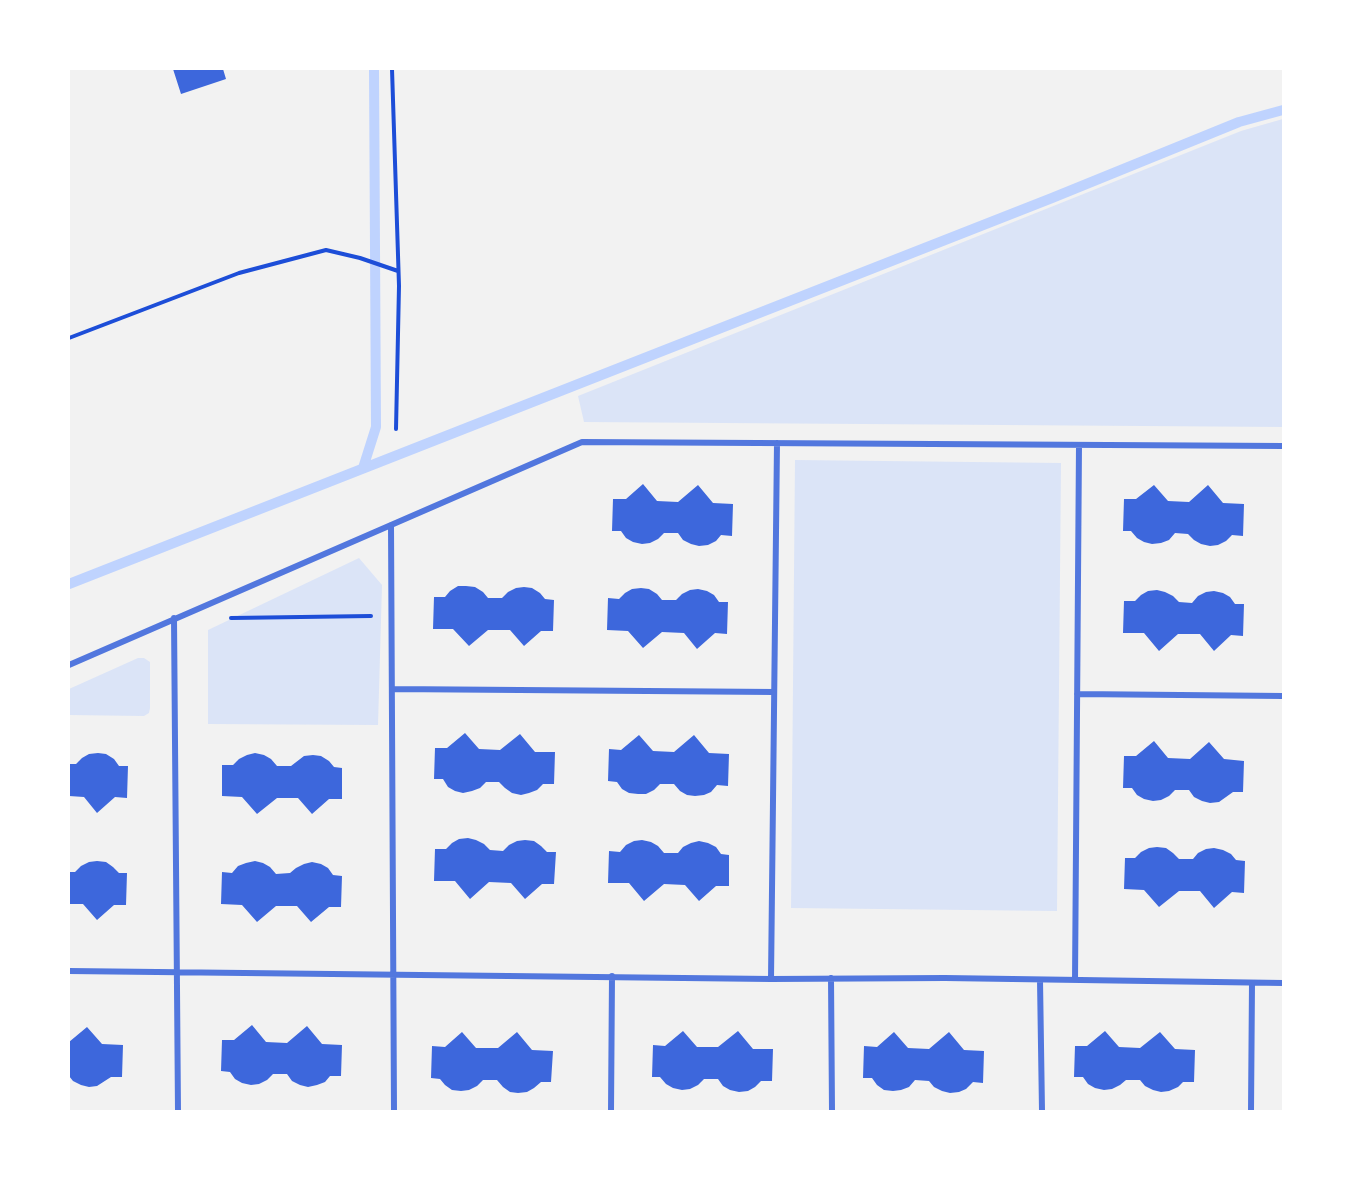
<!DOCTYPE html>
<style>
body{margin:0}
#map{position:relative;width:1352px;height:1180px;overflow:hidden;background:#f2f2f2;font-family:Merriweather,serif}
canvas{display:block}
.frame{position:absolute;inset:0;border:70px solid #fff;pointer-events:none}
</style>
<div id="map">
<canvas width="1352" height="1180"></canvas>
<div class="frame"></div>
</div>
<script>
const g = document.querySelector('canvas').getContext('2d');
g.lineJoin = 'round';
function paint(path, color) { g.fillStyle = color; g.fill(path, 'evenodd'); }
const toPath = rows => new Path2D(rows.map(r => 'M' + r).join(''));
function stroke(path, color, width, dash) { g.strokeStyle = color; g.lineWidth = width; g.lineCap = dash ? 'butt' : 'round'; g.setLineDash(dash || []); g.stroke(path); }
paint(toPath([
 [1283,119,1283,427,584,422,578,396,1241,131],
 [795,460,1061,463,1057,911,791,908],
 [359,558,382,585,378,725,208,724,208,630],
 [138,658,144,658,150,662,150,708,149,713,144,716,69,715,69,689]
]), '#dbe4f7');
stroke(toPath([
 [363,468,376,427,374,69],
 [69,584,1052,198,1239,122,1283,110]
]), '#bfd3fe', 10);
paint(toPath([
 [173,69,223,69,226,79,181,94],
 [643,484,657,501,678,502,698,485,713,503,733,504,732,536,721,535,716,541,708,545,699,546,691,544,683,540,678,533,664,533,658,539,650,543,642,544,633,542,626,538,621,531,612,531,613,499,626,499],
 [1154,485,1168,501,1189,502,1208,485,1223,503,1244,504,1243,536,1232,535,1226,541,1218,545,1210,546,1201,544,1194,540,1188,534,1175,533,1169,540,1161,543,1152,544,1144,542,1137,538,1131,531,1123,531,1124,499,1136,499],
 [458,586,466,586,475,587,483,592,488,598,502,598,508,592,516,588,524,587,532,588,540,593,545,599,554,600,553,631,541,631,524,646,510,630,488,630,469,646,453,629,433,629,434,597,445,597,450,591],
 [641,588,649,589,657,594,662,600,676,600,682,594,690,590,698,589,707,591,714,595,719,602,728,602,727,634,715,633,697,649,684,633,662,632,643,648,628,631,607,630,608,598,619,599,625,593,632,589],
 [1157,590,1165,592,1173,596,1179,602,1192,603,1198,596,1206,592,1214,591,1223,593,1230,597,1235,604,1244,604,1243,636,1231,635,1214,651,1200,634,1178,634,1159,651,1144,633,1123,633,1124,601,1135,601,1141,595,1148,591],
 [465,733,479,749,500,750,520,734,535,752,555,752,554,784,543,784,537,790,529,793,521,795,512,793,505,788,499,782,486,782,480,788,472,791,463,793,455,791,448,787,443,779,434,779,435,748,447,748],
 [639,735,653,751,674,752,694,735,709,753,729,754,728,786,717,785,711,792,704,795,695,796,687,795,680,791,674,784,660,784,654,790,646,794,638,794,629,793,622,789,617,782,608,781,609,749,621,750],
 [1154,741,1168,758,1190,759,1209,742,1224,759,1244,761,1243,792,1233,792,1219,802,1210,803,1202,801,1194,797,1189,790,1175,790,1169,796,1161,800,1153,801,1144,799,1137,795,1132,788,1123,788,1124,756,1136,756],
 [98,753,106,754,114,759,119,766,128,766,127,798,115,797,97,813,84,797,69,796,69,764,76,764,82,758,89,754],
 [255,753,264,755,271,759,277,766,291,766,304,756,313,755,321,756,329,761,334,767,342,768,342,799,329,799,312,814,298,798,277,798,257,814,242,797,222,796,222,765,233,765,239,759,247,755],
 [468,838,476,840,484,844,490,850,503,851,509,845,517,841,525,840,534,841,541,846,547,852,556,852,554,884,542,884,525,899,511,883,489,882,470,899,455,881,434,881,435,849,446,849,452,843,459,839],
 [642,840,651,842,658,846,664,853,678,853,683,847,691,843,699,841,708,843,716,847,721,854,729,855,729,886,716,886,699,901,685,885,664,884,644,901,629,883,608,883,609,851,620,852,626,845,634,841],
 [1157,847,1166,848,1173,853,1179,859,1193,859,1198,853,1206,849,1214,848,1223,850,1231,854,1236,860,1245,861,1244,893,1232,892,1214,908,1200,891,1179,891,1159,907,1144,890,1124,889,1125,858,1135,858,1141,852,1149,848],
 [97,861,106,862,113,867,119,873,127,873,126,905,114,905,97,920,83,904,69,904,69,872,75,872,81,866,89,862],
 [255,861,263,863,270,867,276,874,290,873,296,868,304,864,312,862,321,864,328,868,333,875,342,876,341,907,329,907,311,922,297,906,276,906,257,922,242,905,221,904,222,872,232,873,238,866,246,863],
 [252,1025,266,1042,287,1043,307,1026,322,1044,342,1045,341,1076,330,1076,325,1082,317,1085,308,1087,300,1085,292,1081,287,1074,273,1074,267,1080,259,1084,251,1085,242,1083,235,1079,230,1072,221,1071,222,1040,234,1040],
 [87,1027,102,1044,123,1045,122,1077,111,1077,97,1086,89,1087,81,1085,73,1081,69,1076,69,1042],
 [683,1031,697,1047,718,1047,738,1031,753,1049,773,1049,772,1081,761,1081,755,1087,748,1091,739,1092,730,1090,723,1086,718,1079,704,1079,698,1085,690,1089,682,1090,673,1088,666,1084,660,1077,652,1077,653,1045,665,1046],
 [1105,1031,1119,1047,1140,1048,1160,1032,1175,1049,1195,1050,1194,1082,1183,1082,1178,1087,1169,1091,1161,1092,1153,1090,1145,1086,1140,1080,1126,1080,1120,1085,1112,1089,1104,1090,1095,1088,1088,1084,1083,1077,1074,1077,1075,1046,1087,1046],
 [462,1032,476,1048,498,1048,517,1032,532,1050,553,1051,551,1082,541,1082,534,1088,527,1092,518,1093,510,1092,503,1087,497,1080,483,1080,477,1086,469,1090,461,1091,452,1090,445,1085,440,1079,431,1078,432,1046,445,1047],
 [894,1032,908,1048,929,1049,949,1032,964,1050,984,1051,983,1083,973,1082,966,1089,959,1092,950,1093,942,1091,934,1087,929,1081,915,1080,909,1087,901,1090,893,1091,884,1090,877,1085,872,1078,863,1078,864,1046,877,1047]
]), '#3d67dc');
stroke(toPath([
 [392,69,399,286,396,429],
 [69,338,239,273,326,250,360,258,398,271],
 [231,618,371,616]
]), '#1d4ed8', 4);
stroke(toPath([
 [391,525,394,1111],
 [174,618,178,1111],
 [69,665,582,442,1283,446],
 [392,689,774,692],
 [1077,694,1283,696],
 [69,971,771,979,945,978,1283,983],
 [831,978,832,1111],
 [771,979,777,443],
 [1040,980,1042,1111],
 [1075,980,1079,445],
 [611,1111,612,976],
 [1251,1111,1252,983]
]), '#5277de', 6);
</script>
